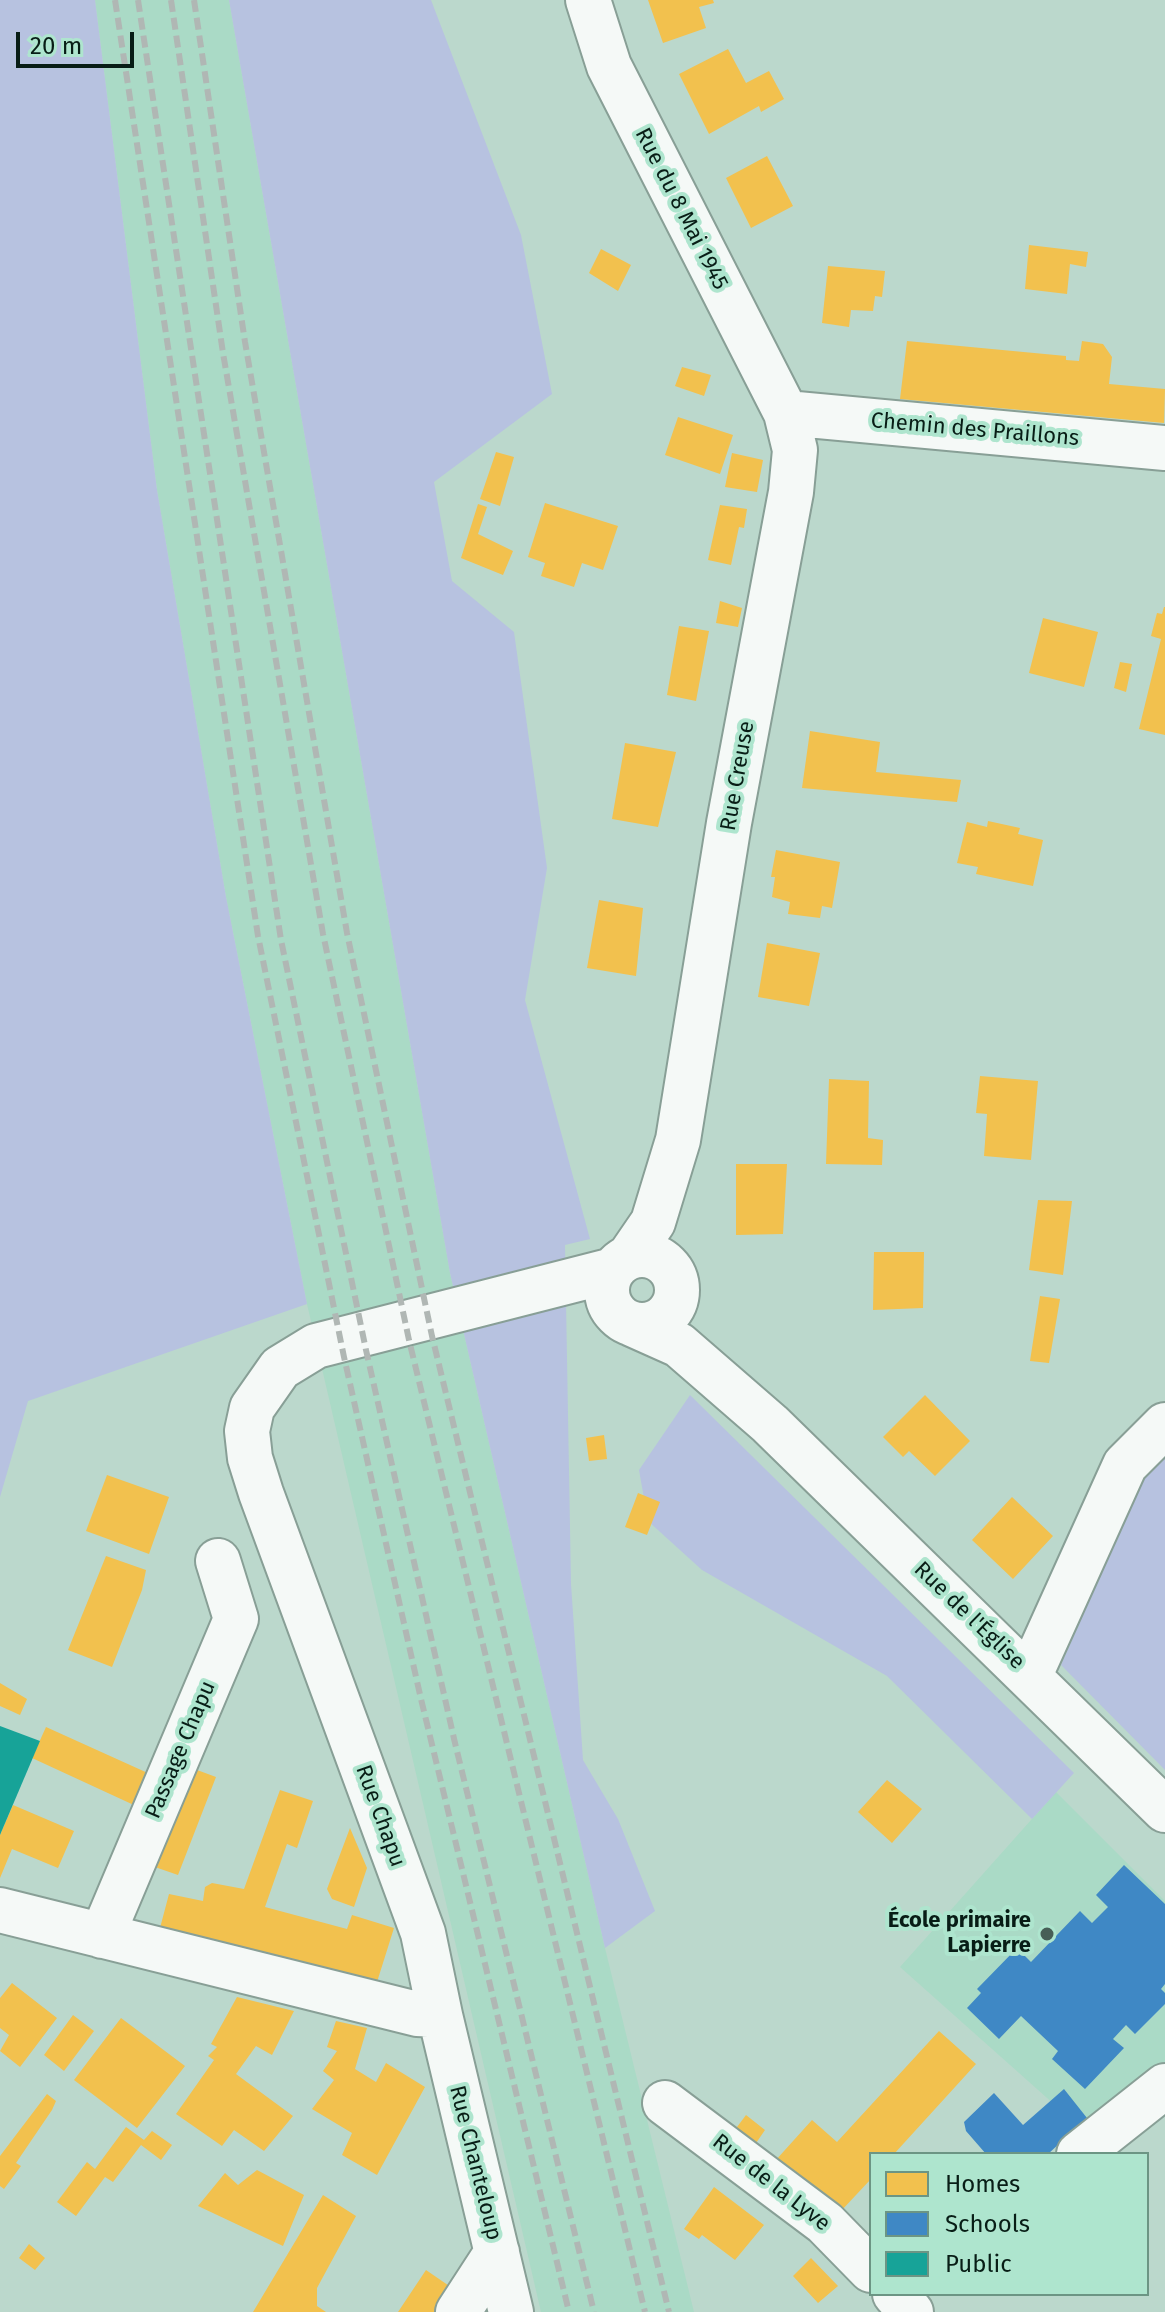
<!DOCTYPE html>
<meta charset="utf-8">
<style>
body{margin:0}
#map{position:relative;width:1165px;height:2312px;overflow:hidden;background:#bbd8cc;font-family:"Fira Sans",sans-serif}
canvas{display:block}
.legend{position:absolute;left:869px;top:2152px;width:280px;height:144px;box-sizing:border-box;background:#aee5ce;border:2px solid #6c9584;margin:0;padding:10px 14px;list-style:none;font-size:24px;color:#081d16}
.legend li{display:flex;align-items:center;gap:16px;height:40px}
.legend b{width:40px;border:2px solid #6c9584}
.scale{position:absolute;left:16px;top:32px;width:118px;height:36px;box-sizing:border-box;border:4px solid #081d16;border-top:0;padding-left:10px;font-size:24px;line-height:28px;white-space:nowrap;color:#081d16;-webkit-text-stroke:6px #aee5ce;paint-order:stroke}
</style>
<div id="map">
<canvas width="1165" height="2312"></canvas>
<ul class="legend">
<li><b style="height:22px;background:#f2c14e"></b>Homes</li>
<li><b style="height:22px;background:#3f88c5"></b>Schools</li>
<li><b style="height:22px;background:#17a398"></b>Public</li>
</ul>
<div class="scale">20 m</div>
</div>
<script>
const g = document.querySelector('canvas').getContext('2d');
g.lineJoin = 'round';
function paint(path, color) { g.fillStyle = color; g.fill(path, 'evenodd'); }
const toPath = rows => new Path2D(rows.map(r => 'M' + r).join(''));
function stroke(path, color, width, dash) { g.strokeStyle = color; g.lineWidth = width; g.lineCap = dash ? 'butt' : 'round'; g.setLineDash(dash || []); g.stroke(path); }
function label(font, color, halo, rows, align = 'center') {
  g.font = font + ' "Fira Sans",sans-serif'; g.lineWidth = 8; g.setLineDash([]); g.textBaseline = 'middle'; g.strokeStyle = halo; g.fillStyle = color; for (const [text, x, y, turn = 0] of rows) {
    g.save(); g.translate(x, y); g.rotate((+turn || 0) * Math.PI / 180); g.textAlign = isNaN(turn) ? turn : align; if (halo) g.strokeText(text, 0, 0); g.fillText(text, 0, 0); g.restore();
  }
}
paint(toPath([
 [95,0,229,0,450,1273,605,1948,694,2312,541,2312,307,1304,226,897,157,490],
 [1056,1792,1165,1901,1165,2067,1083,2130,900,1967]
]), '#aadac6');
paint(toPath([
 [0,0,95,0,157,490,226,897,307,1304,28,1401,0,1497],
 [229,0,431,0,521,235,552,394,434,482,452,581,514,632,547,868,525,1000,590,1239,565,1245,571,1584,583,1760,618,1819,655,1911,605,1948,450,1273],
 [690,1395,1074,1773,1032,1819,887,1676,702,1570,648,1521,639,1470],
 [1165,1443,1165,1770,1061,1665,1153,1453]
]), '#b7c2e0');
paint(toPath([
 [648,0,713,0,714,3,699,7,706,28,663,43],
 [728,49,746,83,769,71,784,99,761,112,759,106,709,134,679,74],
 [767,156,793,206,751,228,726,178],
 [1029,245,1088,252,1086,267,1070,264,1067,294,1025,289],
 [601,249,631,265,618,291,589,273],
 [828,266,885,271,882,297,875,296,873,311,851,310,849,327,822,323],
 [907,341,1066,356,1066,360,1079,361,1082,341,1103,344,1112,357,1109,384,1165,389,1164,423,900,399],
 [682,367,711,375,704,396,675,386],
 [678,417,733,435,720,474,665,455],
 [496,452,514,457,500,506,480,499],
 [732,453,763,460,757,492,725,487],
 [545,503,618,526,603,570,582,563,574,587,541,576,545,563,528,557],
 [478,504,487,507,478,534,513,551,503,575,461,558],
 [720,505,747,509,744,528,739,527,731,565,708,560],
 [720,601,742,608,738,627,716,623],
 [1164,607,1165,607,1165,735,1139,729,1161,639,1151,636,1157,613,1162,614],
 [1043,618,1098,632,1084,687,1029,673],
 [679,626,709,631,696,701,667,695],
 [1120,662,1132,664,1126,692,1114,688],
 [810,731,880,742,876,772,961,780,957,802,802,788],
 [625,743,676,752,658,827,612,819],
 [988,821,1020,828,1018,834,1043,840,1033,886,976,874,978,867,957,863,967,822,987,827],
 [776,850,840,862,832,908,822,906,820,918,788,914,790,902,772,897,775,877,771,877],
 [599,900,643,908,636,976,587,968],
 [767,943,820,953,809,1006,758,997],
 [980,1076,1038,1081,1031,1160,984,1156,987,1114,976,1113],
 [829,1079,869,1081,868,1138,883,1140,882,1165,826,1164],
 [736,1164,787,1164,783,1234,736,1235],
 [1038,1200,1072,1201,1063,1275,1029,1270],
 [874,1252,924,1252,923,1308,873,1310],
 [1040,1296,1060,1299,1049,1363,1030,1361],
 [925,1395,970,1441,935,1476,909,1451,903,1457,883,1437],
 [604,1435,607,1459,589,1461,586,1438],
 [107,1475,169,1497,149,1554,86,1531],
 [638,1493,660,1502,647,1535,625,1527],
 [1012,1497,1053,1536,1013,1579,972,1540],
 [106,1556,146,1570,142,1590,112,1667,68,1650],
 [0,1683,27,1699,20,1715,0,1706],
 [46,1727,161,1779,149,1812,32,1758],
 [189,1767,216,1777,178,1875,152,1866],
 [887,1780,922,1809,892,1843,858,1812],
 [280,1790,313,1801,297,1848,287,1844,265,1907,347,1929,352,1915,394,1928,377,1982,160,1928,169,1894,203,1901,205,1887,212,1883,244,1889],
 [13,1805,74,1831,58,1868,12,1849,0,1878,0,1835],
 [350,1828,367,1868,354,1907,332,1899,327,1889],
 [12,1983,57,2018,20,2067,0,2051,9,2035,0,2028,0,1998],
 [237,1997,294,2011,272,2055,256,2046,236,2074,293,2116,264,2151,234,2130,222,2146,176,2114,214,2060,208,2056,217,2047,211,2044],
 [73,2015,94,2031,64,2071,44,2055],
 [121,2018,185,2066,137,2128,74,2080],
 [336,2021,367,2028,355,2069,376,2082,386,2063,425,2087,377,2175,342,2155,352,2133,312,2109,334,2080,323,2071,337,2051,327,2047],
 [939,2031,976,2064,894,2154,871,2154,871,2179,841,2211,775,2161,812,2120,837,2142],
 [47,2094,56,2101,52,2110,16,2163,21,2166,4,2189,0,2186,0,2156],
 [746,2115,765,2130,754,2146,734,2131],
 [126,2127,144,2140,152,2131,172,2145,161,2160,141,2145,113,2182,105,2177,76,2216,57,2202,87,2162,95,2169],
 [257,2170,304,2195,283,2246,198,2206,225,2173,238,2185],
 [714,2187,764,2225,735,2260,702,2235,699,2239,684,2229],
 [323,2195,356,2216,317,2288,317,2306,326,2312,253,2312],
 [29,2244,45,2258,35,2270,19,2258],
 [811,2258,838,2286,818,2303,793,2276],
 [426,2270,458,2292,445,2312,398,2312]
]), '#f2c14e');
paint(toPath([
 [1124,1865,1165,1904,1165,1984,1161,1989,1165,1993,1165,2004,1135,2034,1126,2025,1113,2039,1124,2048,1085,2089,1052,2059,1058,2051,1021,2016,999,2039,967,2008,981,1993,977,1989,1017,1948,1031,1962,1080,1911,1092,1923,1108,1907,1096,1895],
 [1064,2089,1087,2118,1048,2154,986,2154,966,2131,964,2122,994,2093,1023,2125]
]), '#3f88c5');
paint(toPath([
 [0,1726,40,1741,0,1835]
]), '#17a398');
const minor = toPath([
 [588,0,609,66,786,413,795,450,791,492,729,823,678,1140,653,1222,629,1257],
 [786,413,1165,448],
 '607 1290a35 35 0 1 1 70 0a35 35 0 1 1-70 0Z',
 [632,1324,679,1345,770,1424,1165,1810],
 [1030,1675,1125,1465,1165,1425],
 [0,1910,417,2014,440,2015,423,1933,261,1493,250,1458,247,1431,252,1408,280,1368,316,1346,613,1270],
 [102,1936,236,1619,218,1561],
 [440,2015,511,2312],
 [665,2103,825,2223,871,2270],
 [1079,2154,1165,2086],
 [895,2294,911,2312],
 [458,2312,497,2252]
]);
stroke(minor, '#889f96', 48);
stroke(minor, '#f5f9f7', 44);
stroke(toPath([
 [115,0,258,936,344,1357,421,1699,569,2312],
 [138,0,281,940,366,1350,455,1743,594,2312],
 [171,0,223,353,323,934,409,1340,645,2312],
 [194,0,245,342,347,933,432,1336,669,2312]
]), '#b0b7b4', 6, [12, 6]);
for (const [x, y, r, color] of [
 [1047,1934,8,"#475e56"]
]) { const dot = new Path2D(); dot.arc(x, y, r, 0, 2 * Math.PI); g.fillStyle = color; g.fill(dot); stroke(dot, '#aee5ce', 3); }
label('22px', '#081d16', '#aee5ce', [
 ["Rue du 8 Mai 1945",681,209,63],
 ["Chemin des Praillons",975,430,5],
 ["Rue Creuse",738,776,-80],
 ["Rue de l'Église",969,1616,44],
 ["Passage Chapu",181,1750,-67],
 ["Rue Chapu",380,1816,70],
 ["Rue Chanteloup",475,2163,76],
 ["Rue de la Lyve",771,2183,38]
]);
label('bold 22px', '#081d16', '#aee5ce', [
 ["École primaire",1031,1921],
 ["Lapierre",1031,1946]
], 'right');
</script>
